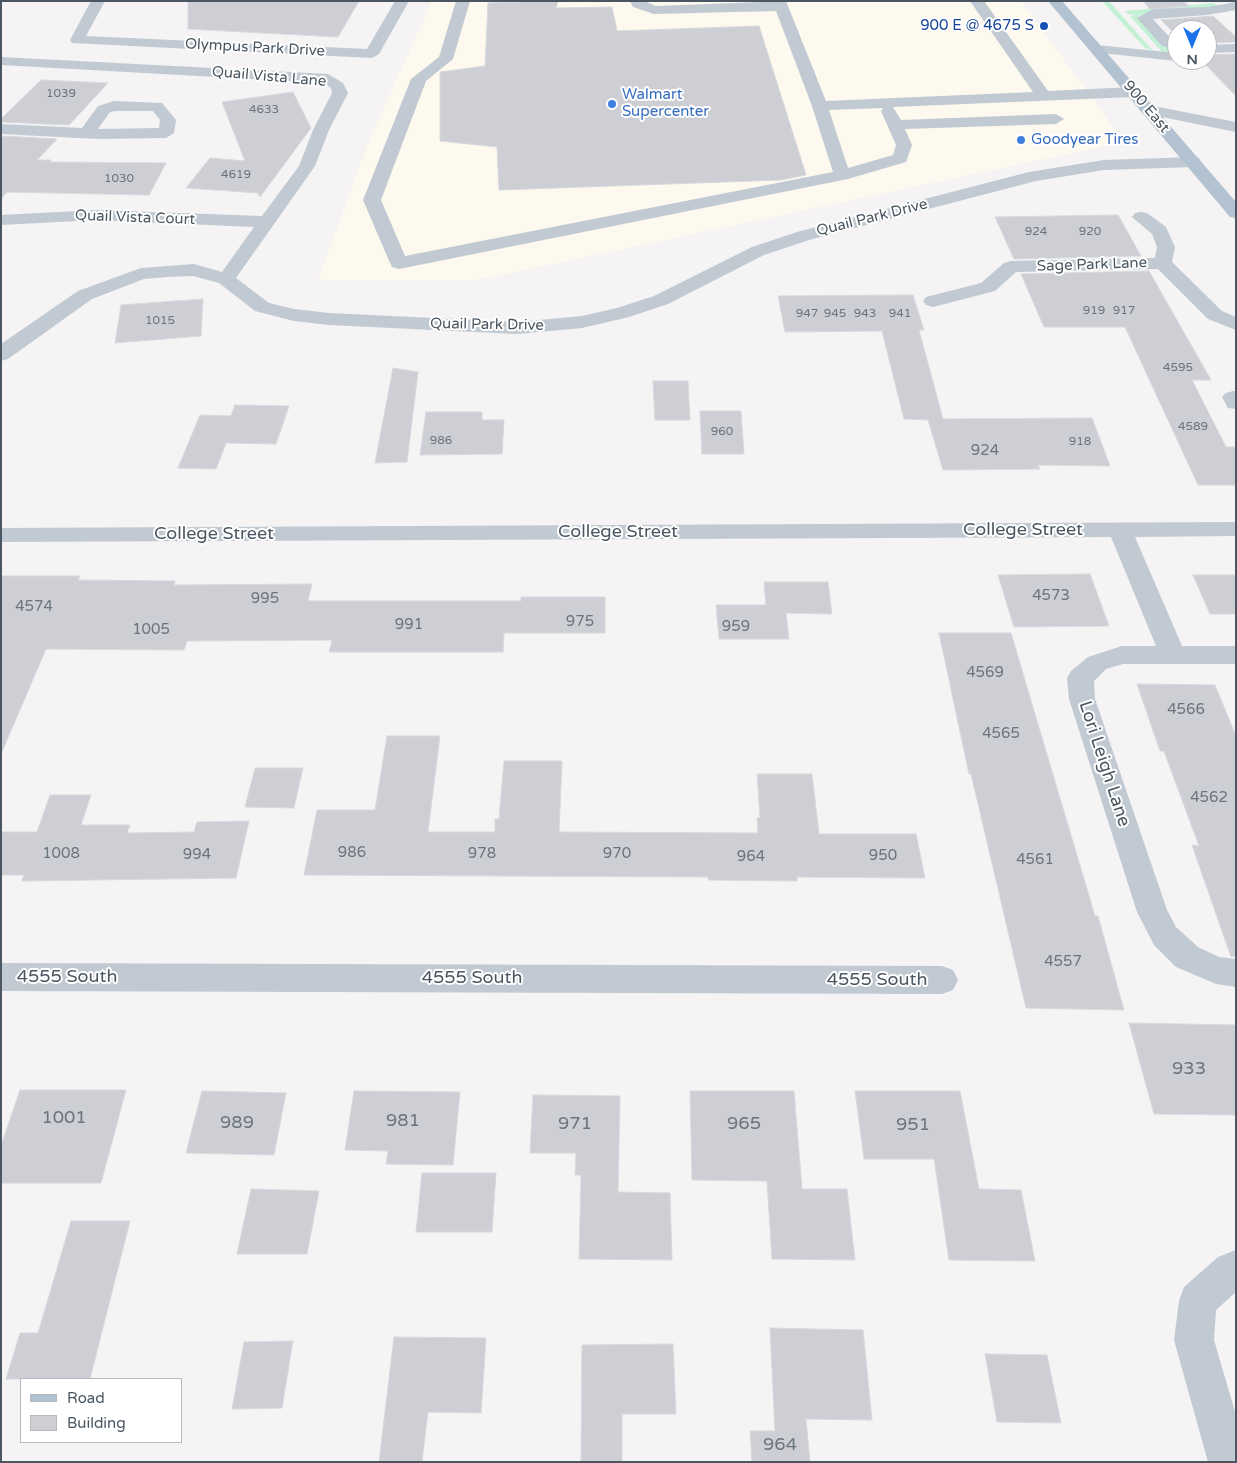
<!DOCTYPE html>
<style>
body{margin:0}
#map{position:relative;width:1237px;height:1463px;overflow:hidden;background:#f5f3f3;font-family:"Varela Round",sans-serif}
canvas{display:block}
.frame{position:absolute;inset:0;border:2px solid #4a5661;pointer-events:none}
.legend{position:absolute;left:20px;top:1378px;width:162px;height:65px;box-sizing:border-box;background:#fff;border:1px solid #b7bbc0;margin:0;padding:6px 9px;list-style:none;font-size:15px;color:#4a5661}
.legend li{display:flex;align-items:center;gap:10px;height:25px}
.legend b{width:25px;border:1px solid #b7bbc0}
.north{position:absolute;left:1167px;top:20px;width:50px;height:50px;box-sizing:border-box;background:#fff;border:1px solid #b7bbc0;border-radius:50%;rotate:180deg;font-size:14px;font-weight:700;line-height:20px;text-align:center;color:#4a5661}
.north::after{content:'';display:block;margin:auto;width:18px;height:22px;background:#1a73e8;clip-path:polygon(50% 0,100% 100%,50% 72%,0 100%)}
</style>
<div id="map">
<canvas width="1237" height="1463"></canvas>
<div class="frame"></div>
<ul class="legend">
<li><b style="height:6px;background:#b3c2d1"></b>Road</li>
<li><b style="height:14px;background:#cdcfd5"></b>Building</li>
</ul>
<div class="north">N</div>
</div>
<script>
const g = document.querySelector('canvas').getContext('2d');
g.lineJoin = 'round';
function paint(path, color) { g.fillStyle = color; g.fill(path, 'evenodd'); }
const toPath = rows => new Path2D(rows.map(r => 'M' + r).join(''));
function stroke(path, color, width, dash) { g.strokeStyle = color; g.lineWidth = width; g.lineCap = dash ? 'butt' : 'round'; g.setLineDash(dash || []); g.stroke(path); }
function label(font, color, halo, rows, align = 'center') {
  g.font = font + ' "Varela Round",sans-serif'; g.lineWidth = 4; g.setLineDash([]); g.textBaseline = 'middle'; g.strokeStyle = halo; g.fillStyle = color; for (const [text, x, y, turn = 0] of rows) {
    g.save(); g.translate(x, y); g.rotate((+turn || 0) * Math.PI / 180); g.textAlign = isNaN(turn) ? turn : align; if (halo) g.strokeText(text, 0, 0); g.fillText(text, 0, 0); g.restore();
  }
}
paint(toPath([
 [432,1,1021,1,1124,142,478,280,318,280,369,141]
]), '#fdf9ef');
paint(toPath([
 [1102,1,1109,1,1153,51,1145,48],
 [1213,3,1219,6,1197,9,1151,11,1140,16,1139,18,1177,49,1177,52,1162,52,1130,16,1136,15,1128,14,1125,11]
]), '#c3f1d5');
const building = toPath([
 [188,1,359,1,338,37,188,29,188,1],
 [558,1,556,8,612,7,617,31,759,26,806,175,781,180,499,190,497,147,440,141,440,72,485,66,488,3,558,1],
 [1143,1,1183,1,1189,6,1150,9,1143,1],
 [1213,16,1236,37,1236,42,1207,43,1207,30,1177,30,1177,36,1161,20,1213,16],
 [1236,54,1236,96,1201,60,1207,60,1207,55,1236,54],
 [41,80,108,83,69,125,1,122,1,119,41,80],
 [293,92,311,128,260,197,258,193,186,188,210,158,245,161,222,102,293,92],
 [1,136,57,139,37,160,51,160,50,162,166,163,149,195,7,192,1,199,1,136],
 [1118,215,1141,256,1014,259,995,217,1118,215],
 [1149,271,1211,380,1192,380,1226,447,1236,447,1236,485,1198,485,1125,327,1044,327,1021,274,1149,271],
 [913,295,924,330,919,330,943,419,1092,418,1110,466,1038,465,1040,469,943,470,928,420,904,419,882,331,785,332,778,296,913,295],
 [203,299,201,336,115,343,121,305,203,299],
 [393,368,418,372,407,462,375,463,393,368],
 [653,381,688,381,690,420,655,420,653,381],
 [235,405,289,406,276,444,226,443,216,469,178,468,200,415,231,416,235,405],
 [700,411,741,411,744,454,702,454,700,411],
 [426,412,482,412,482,420,504,420,502,454,420,455,426,412],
 [1090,574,1109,626,1014,627,998,575,1090,574],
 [1193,575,1236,575,1236,614,1210,614,1193,575],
 [1,576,80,576,78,580,175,581,174,585,312,584,308,601,521,601,521,597,605,597,605,633,504,633,503,652,329,652,332,640,187,641,184,650,46,649,1,754,1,576],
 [764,582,828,582,832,614,786,613,789,639,719,639,716,605,766,605,764,582],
 [939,633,1011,633,1095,916,1098,916,1124,1010,1026,1008,971,774,969,774,939,633],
 [1137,684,1215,685,1236,736,1236,956,1231,957,1192,845,1199,846,1164,751,1160,751,1137,684],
 [387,736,440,736,428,832,495,832,495,819,499,819,504,761,562,761,559,832,758,833,757,818,760,818,757,774,812,774,819,834,916,834,925,878,797,877,797,881,708,880,708,877,304,875,317,810,375,810,387,736],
 [255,768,303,768,294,808,245,807,255,768],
 [50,795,91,795,81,825,130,825,127,833,194,832,197,822,249,821,236,878,22,881,24,875,1,875,1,832,37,832,50,795],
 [1129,1023,1236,1025,1236,1115,1154,1114,1129,1023],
 [20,1090,126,1090,101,1183,1,1183,1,1146,20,1090],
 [202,1091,286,1093,274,1155,186,1153,202,1091],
 [354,1091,460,1092,453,1165,386,1164,388,1151,345,1150,354,1091],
 [690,1091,794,1091,802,1189,847,1189,855,1260,772,1259,767,1181,692,1180,690,1091],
 [855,1091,960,1091,979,1189,1021,1190,1035,1261,949,1260,934,1159,864,1159,855,1091],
 [533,1095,620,1096,618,1192,670,1193,672,1260,579,1259,581,1175,575,1175,576,1153,530,1153,533,1095],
 [422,1173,496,1173,492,1232,416,1232,422,1173],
 [251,1189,319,1191,307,1254,237,1254,251,1189],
 [71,1221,130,1221,90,1379,6,1379,20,1333,38,1333,71,1221],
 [770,1328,863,1330,872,1420,806,1419,810,1462,752,1462,750,1431,775,1431,770,1328],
 [394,1337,486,1338,481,1413,428,1412,422,1462,379,1462,394,1337],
 [293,1341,282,1408,232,1409,244,1342,293,1341],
 [673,1344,676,1414,622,1414,622,1462,581,1462,582,1345,673,1344],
 [985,1354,1047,1355,1061,1423,997,1422,985,1354]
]);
paint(building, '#cdcfd5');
stroke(building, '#d7d9de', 1);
paint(toPath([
 [91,1,105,1,86,36,367,49,395,1,409,1,379,54,372,58,72,43,70,40,91,1],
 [456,1,470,1,453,59,426,81,381,200,405,256,833,172,812,106,776,11,654,14,633,7,630,1,644,1,656,6,786,1,826,101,1033,92,970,1,984,1,1048,91,1133,87,1141,92,1133,97,893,107,901,120,1056,114,1064,119,1056,124,905,129,912,145,906,162,848,179,399,269,392,267,390,263,363,200,411,79,439,57,456,1],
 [883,108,881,111,896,145,893,155,848,168,829,110,883,108],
 [1236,2,1236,10,1207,15,1153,19,1172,40,1177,41,1177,50,1162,46,1137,18,1153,9,1207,7,1236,2],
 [1236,44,1236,52,1207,53,1207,45,1236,44],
 [1096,45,1177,53,1177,60,1182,60,1177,61,1091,52,1089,49,1096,45],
 [1,57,328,74,343,83,348,93,329,130,315,166,236,278,269,303,294,309,329,313,517,322,582,316,617,308,654,296,752,247,797,232,1029,172,1104,160,1193,157,1199,158,1201,162,1199,166,1193,167,1104,170,1036,181,809,240,764,255,668,304,629,317,582,328,517,334,329,325,294,321,255,311,219,283,193,276,167,277,144,279,92,299,8,359,1,361,1,344,78,291,141,268,194,264,222,272,254,227,96,220,1,225,1,215,96,210,262,216,299,166,313,130,332,93,331,88,324,83,1,65,1,57],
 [114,101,162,103,176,120,174,133,166,138,98,139,1,134,1,124,82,128,98,106,114,101],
 [115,111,153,111,160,120,159,128,98,129,110,112,115,111],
 [1148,105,1236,122,1236,132,1142,113,1140,110,1142,107,1148,105],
 [1141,212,1147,213,1166,227,1175,247,1172,262,1222,311,1236,317,1236,330,1208,319,1158,269,1016,272,995,291,933,307,926,305,923,301,926,297,981,283,1004,263,1011,261,1155,258,1157,247,1152,234,1132,217,1135,213,1141,212],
 [1233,391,1236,391,1236,409,1228,408,1222,397,1226,393,1233,391],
 [1236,522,1236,536,1135,537,1182,646,1236,646,1236,664,1123,664,1106,669,1094,681,1095,699,1167,910,1176,927,1198,947,1219,957,1236,959,1236,987,1216,984,1176,967,1154,945,1137,912,1069,699,1067,678,1071,671,1088,657,1122,646,1156,646,1111,537,1,542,1,528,1236,522],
 [1,963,942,966,953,970,958,980,953,990,942,994,1,991,1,963],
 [1236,1250,1236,1292,1216,1310,1214,1340,1236,1415,1236,1462,1208,1462,1174,1340,1179,1301,1184,1287,1218,1257,1236,1250]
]), '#c1cad2');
paint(toPath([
 [1048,1,1062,1,1236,202,1236,218,1230,217,1048,1]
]), '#b3c2d1');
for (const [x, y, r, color] of [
 [1044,26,5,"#1a4fb4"],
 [612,104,5,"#3f7fe0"],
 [1021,140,5,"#3f7fe0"]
]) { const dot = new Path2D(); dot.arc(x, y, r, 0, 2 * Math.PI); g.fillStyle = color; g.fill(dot); stroke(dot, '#fff', 2); }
label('12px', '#6b747e', null, [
 ["1039",61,94],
 ["4633",264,110],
 ["4619",236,175],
 ["1030",119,179],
 ["924",1036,232],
 ["920",1090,232],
 ["919",1094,311],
 ["917",1124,311],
 ["947",807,314],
 ["945",835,314],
 ["943",865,314],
 ["941",900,314],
 ["1015",160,321],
 ["4595",1178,368],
 ["4589",1193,427],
 ["960",722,432],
 ["986",441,441],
 ["918",1080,442]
]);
label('15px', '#164399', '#fff', [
 ["900 E @ 4675 S",1034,26]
], 'right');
label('15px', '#4a5661', '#fff', [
 ["Olympus Park Drive",255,48,3],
 ["Quail Vista Lane",269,77,5],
 ["900 East",1146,107,50],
 ["Quail Vista Court",135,218,2],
 ["Quail Park Drive",872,218,-14],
 ["Sage Park Lane",1092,265,-2],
 ["Quail Park Drive",487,325,1]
]);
label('15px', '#366cbe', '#fff', [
 ["Walmart",622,95],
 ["Supercenter",622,112],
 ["Goodyear Tires",1031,140]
], 'left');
label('15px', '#6b747e', null, [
 ["924",985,451],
 ["4573",1051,596],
 ["995",265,599],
 ["4574",34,607],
 ["975",580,622],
 ["991",409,625],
 ["959",736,627],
 ["1005",151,630],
 ["4569",985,673],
 ["4566",1186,710],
 ["4565",1001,734],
 ["4562",1209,798],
 ["986",352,853],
 ["1008",61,854],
 ["978",482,854],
 ["970",617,854],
 ["994",197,855],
 ["950",883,856],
 ["964",751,857],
 ["4561",1035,860],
 ["4557",1063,962]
]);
label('18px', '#4a5661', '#fff', [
 ["College Street",1023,530],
 ["College Street",618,532],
 ["College Street",214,534],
 ["Lori Leigh Lane",1104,764,72],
 ["4555 South",67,977],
 ["4555 South",472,978],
 ["4555 South",877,980]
]);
label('18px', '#6b747e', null, [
 ["933",1189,1069],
 ["1001",64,1118],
 ["981",403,1121],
 ["989",237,1123],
 ["971",575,1124],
 ["965",744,1124],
 ["951",913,1125],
 ["964",780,1445]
]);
</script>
